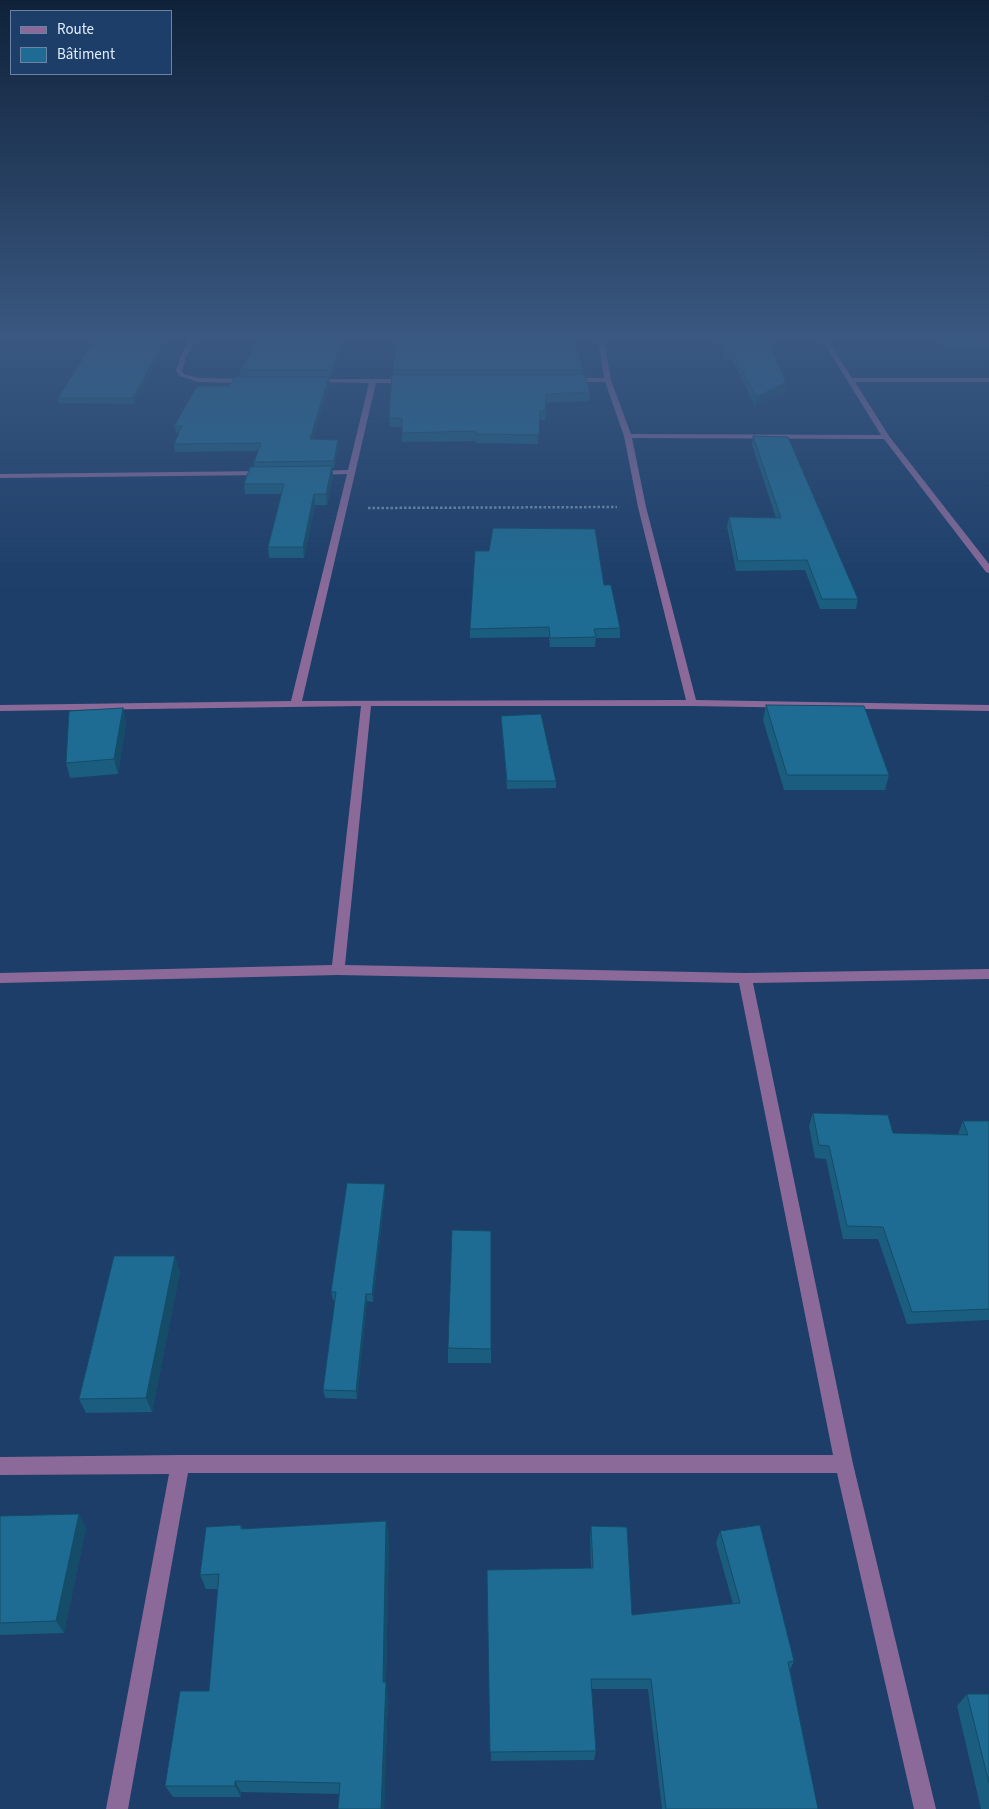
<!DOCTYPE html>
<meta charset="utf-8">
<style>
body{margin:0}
#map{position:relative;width:989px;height:1809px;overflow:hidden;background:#1c3e69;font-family:"Source Sans 3",sans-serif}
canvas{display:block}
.legend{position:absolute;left:10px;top:10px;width:162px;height:65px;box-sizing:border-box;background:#1c3e69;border:1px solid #6b84a5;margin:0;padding:6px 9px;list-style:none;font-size:15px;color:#e1eefe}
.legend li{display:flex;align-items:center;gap:10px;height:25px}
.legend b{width:25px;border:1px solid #6b84a5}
</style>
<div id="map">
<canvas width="989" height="1809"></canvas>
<ul class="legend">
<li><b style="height:6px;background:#8b6a99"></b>Route</li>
<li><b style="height:14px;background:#1e6c93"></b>Bâtiment</li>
</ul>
</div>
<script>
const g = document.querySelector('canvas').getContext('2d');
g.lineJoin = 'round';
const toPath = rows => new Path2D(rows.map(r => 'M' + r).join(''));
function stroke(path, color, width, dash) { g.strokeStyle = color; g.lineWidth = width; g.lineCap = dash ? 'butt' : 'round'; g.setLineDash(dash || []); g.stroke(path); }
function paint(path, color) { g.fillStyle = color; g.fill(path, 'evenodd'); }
stroke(toPath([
 [368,508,617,507]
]), '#768ead', 2.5, [2.5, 2]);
paint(toPath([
 [190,340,196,340,186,357,182,371,184,374,198,378,248,379,251,381,248,383,198,382,180,376,176,371,180,357,190,340],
 [598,340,604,340,611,380,631,434,881,435,822,340,828,340,852,378,989,378,989,382,855,382,889,436,989,564,989,573,986,572,884,439,632,438,646,507,696,700,989,705,989,711,692,706,371,706,345,965,745,973,989,969,989,979,753,983,853,1464,936,1809,914,1809,837,1473,188,1473,128,1809,106,1809,169,1474,0,1475,0,1457,180,1455,833,1455,739,983,338,975,0,983,0,973,332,965,361,706,0,711,0,705,291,701,347,474,316,475,312,473,316,471,348,470,369,383,313,382,310,380,311,379,408,379,411,381,408,383,376,383,302,701,686,700,638,507,624,436,605,382,570,382,567,380,570,378,604,378,598,340],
 [266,471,267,473,263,475,0,478,0,474,266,471]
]), '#8b6a99');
paint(toPath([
 [168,340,134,404,59,403,58,398],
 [258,340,342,340,342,343,332,376,240,376,240,370],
 [717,340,768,340,786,382,785,390,755,406,732,360,724,360],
 [936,340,989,340,989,349,947,350],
 [576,345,583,370,582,375,590,392,589,401,546,403,545,420,539,420,538,444,476,443,476,441,402,442,402,427,390,427,389,418,393,375,393,370],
 [330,384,313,439,339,447,334,468,332,468,333,476,327,505,315,505,304,558,269,558,268,547,282,494,245,494,244,484,254,467,254,462,258,451,175,452,174,444,179,433,176,433,174,426,229,386],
 [753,436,858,599,856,609,820,609,805,570,736,571,727,526,729,517,776,518,752,445],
 [604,585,620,628,620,638,596,638,595,647,550,647,549,637,470,638,470,629],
 [766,705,889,775,885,790,784,790,763,720],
 [123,708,126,723,118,774,70,778,66,763],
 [501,716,556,781,556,788,507,789],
 [813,1113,893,1133,958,1134,963,1121,989,1121,989,1320,907,1324,878,1239,843,1239,826,1159,815,1158,809,1126],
 [385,1184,385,1192,373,1302,367,1301,357,1399,325,1398,323,1390,335,1300,333,1300,331,1292],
 [491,1231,491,1363,448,1363,448,1348],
 [180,1271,152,1412,86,1413,79,1399],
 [79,1514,86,1528,64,1633,0,1635,0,1516],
 [386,1521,389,1536,386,1682,388,1695,384,1809,338,1809,339,1794,241,1792,241,1797,173,1797,165,1786,209,1691,218,1589,206,1589,200,1575,241,1525,243,1529],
 [591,1526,632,1615,733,1604,716,1543,720,1531,794,1661,790,1670,818,1809,662,1809,648,1689,591,1689,596,1751,594,1760,491,1761,487,1570,591,1568,590,1538],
 [967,1694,989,1694,989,1809,981,1809,957,1706]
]), '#1a5d7e');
paint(toPath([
 [164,340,168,340,134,404,133,398],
 [341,340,342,340,342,343,332,376,332,370],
 [329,377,330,384,311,447,310,439],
 [786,382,785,390,755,406,756,397],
 [338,440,339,447,334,468,334,461],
 [332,466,333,476,327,505,326,494],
 [314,494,315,505,304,558,303,547],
 [123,708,126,723,118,774,114,759],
 [385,1184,385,1192,373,1302,372,1294],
 [175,1256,180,1271,152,1412,146,1398],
 [366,1294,367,1301,357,1399,356,1391],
 [79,1514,86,1528,64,1633,56,1621],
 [386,1521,389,1536,386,1682,388,1695,384,1809,381,1809],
 [235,1781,241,1792,241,1797,235,1786]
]), '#154c67');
const building = toPath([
 [94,340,164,340,133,398,58,398,94,340],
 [258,340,341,340,332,370,240,370,258,340],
 [395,340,575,340,576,345,583,370,393,370,395,340],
 [721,340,768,340,786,382,756,397,733,352,725,352,721,340],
 [943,340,989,340,989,344,948,345,943,340],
 [392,375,585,375,590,392,547,394,545,411,540,411,539,435,476,434,476,431,402,433,402,418,389,418,392,375],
 [235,377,329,377,310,439,338,440,334,461,254,462,261,443,174,444,182,426,174,426,197,386,229,386,235,377],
 [753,436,788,437,858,599,822,599,807,560,738,561,729,517,781,518,753,436],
 [332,466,326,494,314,494,303,547,268,547,284,484,244,484,250,467,332,466],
 [493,528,595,529,604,585,611,585,620,628,594,629,596,637,550,638,549,627,470,629,475,551,489,551,493,528],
 [766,705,864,706,889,775,787,775,766,705],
 [123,708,114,759,66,763,69,711,123,708],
 [541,714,556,781,507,781,501,716,541,714],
 [813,1113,888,1115,893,1133,968,1135,963,1121,989,1121,989,1309,912,1312,883,1227,847,1226,829,1146,819,1145,813,1113],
 [347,1183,385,1184,372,1294,366,1294,356,1391,323,1390,336,1292,331,1292,347,1183],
 [452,1230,491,1231,491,1349,448,1348,452,1230],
 [114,1256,175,1256,146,1398,79,1399,114,1256],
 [79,1514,56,1621,0,1623,0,1516,79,1514],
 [386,1521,383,1682,386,1682,381,1809,338,1809,340,1783,235,1781,235,1786,165,1786,180,1691,209,1691,219,1574,200,1575,206,1527,241,1525,241,1529,386,1521],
 [760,1525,794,1661,788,1662,818,1809,666,1809,651,1679,591,1679,596,1751,490,1752,487,1570,593,1568,591,1526,627,1527,632,1615,740,1603,720,1531,760,1525],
 [967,1694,989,1694,989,1783,967,1694]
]);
paint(building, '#1e6c93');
stroke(building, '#154c67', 1);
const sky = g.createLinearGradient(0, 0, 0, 593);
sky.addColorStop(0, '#0f223a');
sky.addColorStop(0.57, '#3a5881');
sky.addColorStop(1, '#3a588100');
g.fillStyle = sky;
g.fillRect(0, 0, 989, 593);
</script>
